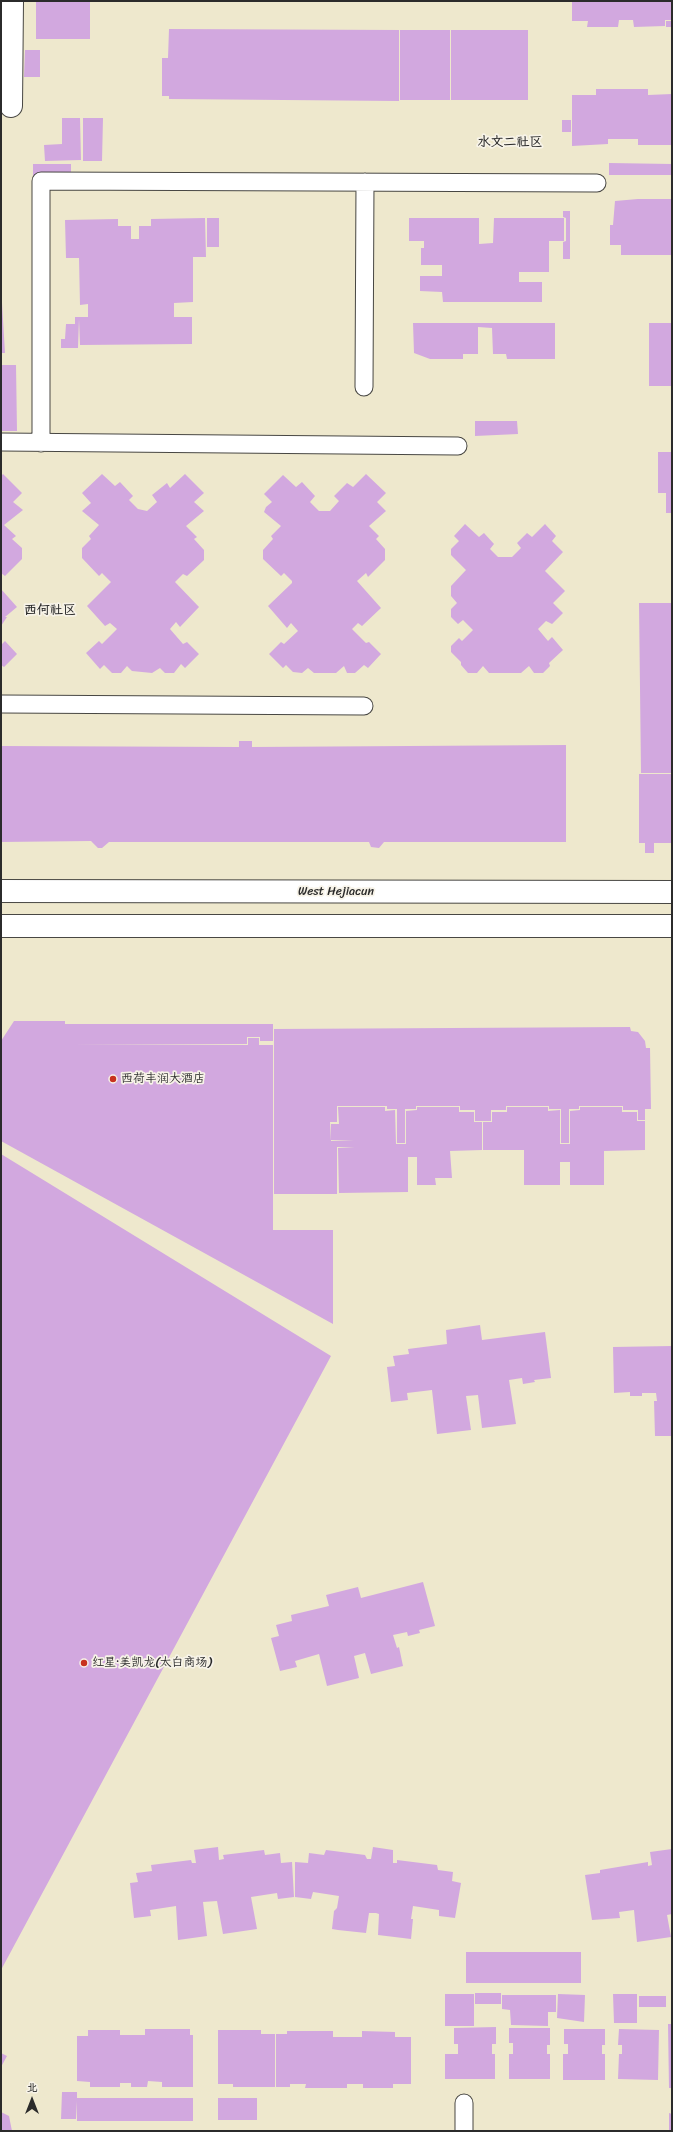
<!DOCTYPE html>
<meta charset="utf-8">
<style>
body{margin:0}
#map{position:relative;width:673px;height:2132px;overflow:hidden;background:#eee8cd;font-family:Sriracha,"LXGW WenKai TC",sans-serif}
canvas{display:block}
.frame{position:absolute;inset:0;border:2px solid #2b2b2b;pointer-events:none}
.north{position:absolute;left:12px;top:2080px;width:40px;height:40px;-webkit-text-stroke:3px #f7f3e8;paint-order:stroke;rotate:0deg;font-size:11px;font-weight:700;line-height:16px;text-align:center;color:#2b2b2b}
.north::after{content:'';display:block;margin:auto;width:14px;height:18px;background:#2b2b2b;clip-path:polygon(50% 0,100% 100%,50% 72%,0 100%)}
</style>
<div id="map">
<canvas width="673" height="2132"></canvas>
<div class="frame"></div>
<div class="north">北</div>
</div>
<script>
const g = document.querySelector('canvas').getContext('2d');
g.lineJoin = 'round';
function paint(path, color) { g.fillStyle = color; g.fill(path, 'evenodd'); }
const toPath = rows => new Path2D(rows.map(r => 'M' + r).join(''));
function stroke(path, color, width, dash) { g.strokeStyle = color; g.lineWidth = width; g.lineCap = dash ? 'butt' : 'round'; g.setLineDash(dash || []); g.stroke(path); }
function label(font, color, halo, rows, align = 'center') {
  g.font = font + ' Sriracha,"LXGW WenKai TC",sans-serif'; g.lineWidth = 3.5; g.setLineDash([]); g.textBaseline = 'middle'; g.strokeStyle = halo; g.fillStyle = color; for (const [text, x, y, turn = 0] of rows) {
    g.save(); g.translate(x, y); g.rotate((+turn || 0) * Math.PI / 180); g.textAlign = isNaN(turn) ? turn : align; if (halo) g.strokeText(text, 0, 0); g.fillText(text, 0, 0); g.restore();
  }
}
paint(toPath([
 [36,1,90,1,90,39,36,39],
 [572,1,672,1,672,20,665,20,665,26,634,27,633,20,619,20,618,27,587,27,588,21,572,21],
 [666,21,672,21,672,27,666,27],
 [169,29,399,30,399,101,169,99,169,96,162,96,162,58,168,58],
 [400,30,450,30,450,100,400,100],
 [451,30,528,30,528,100,451,100],
 [25,50,40,50,40,77,24,77],
 [596,89,648,89,648,95,672,94,672,145,638,145,638,139,608,139,608,144,572,146,572,95,596,95],
 [62,118,80,118,81,160,45,161,44,145,62,144],
 [83,118,103,118,102,161,83,161],
 [562,120,571,120,571,132,562,132],
 [609,163,672,164,672,175,609,175],
 [33,164,71,164,71,178,51,185,33,180],
 [638,199,672,199,672,255,621,255,621,245,610,245,610,225,613,225,615,201],
 [563,211,570,211,570,259,563,259,563,242,566,241,566,218,563,217],
 [205,218,206,257,193,257,193,302,174,303,174,317,192,317,192,344,80,345,79,319,78,348,61,348,61,339,65,339,66,324,75,324,75,317,88,317,88,304,80,305,79,258,66,258,65,220,118,219,118,226,131,226,131,239,139,239,139,226,151,226,151,219],
 [207,218,219,218,219,247,207,247],
 [409,218,479,218,479,244,493,243,494,218,564,218,564,241,549,241,549,272,519,272,519,282,542,282,542,302,443,302,442,292,420,291,420,276,442,276,442,265,421,265,421,248,424,248,424,241,409,241],
 [1,286,5,353,1,353],
 [413,323,555,323,555,359,507,359,506,354,493,354,492,328,478,327,478,354,463,354,463,359,430,359,414,353],
 [649,323,672,323,672,386,649,386],
 [1,365,16,365,17,431,1,431],
 [475,421,517,421,518,434,475,436],
 [658,452,672,452,672,513,666,513,666,493,658,493],
 [3,474,22,493,13,502,23,510,4,525,16,536,12,539,22,548,22,559,5,576,1,573,1,476],
 [102,474,115,486,120,482,133,496,129,500,138,509,147,511,157,502,152,495,167,483,170,488,185,474,204,493,194,502,204,511,186,526,197,537,194,539,204,550,204,560,187,576,183,574,175,582,199,607,180,627,176,622,170,629,183,644,187,642,199,654,185,668,181,664,174,673,165,673,160,668,152,673,132,671,127,666,121,673,112,673,104,665,100,669,86,653,99,641,102,644,117,629,110,623,105,626,87,606,111,582,102,573,99,576,82,558,82,548,91,539,89,536,99,525,82,511,91,503,82,493],
 [366,474,386,493,377,502,386,511,369,526,379,536,376,539,385,549,385,560,368,577,366,573,357,581,381,608,362,626,358,623,352,629,366,643,369,642,381,654,368,668,364,665,355,673,347,673,344,666,336,673,314,673,308,668,302,673,293,672,286,665,283,668,269,654,281,642,284,644,298,631,291,623,287,628,268,606,292,583,292,581,284,573,281,576,263,559,263,550,273,539,271,536,281,526,264,512,266,507,272,502,264,494,283,475,296,487,302,482,315,496,310,502,319,511,330,511,339,501,334,496,347,483,353,487],
 [465,524,479,537,484,533,494,544,490,549,498,557,512,557,521,548,517,543,527,533,532,537,545,524,556,536,552,541,563,552,545,571,565,591,553,603,563,613,552,624,546,621,538,629,548,641,552,637,563,650,549,663,550,666,543,673,534,673,529,666,521,673,489,673,483,666,477,673,468,673,461,665,461,662,451,652,451,646,459,638,462,641,473,630,463,620,458,624,451,617,451,609,457,603,451,596,451,586,466,570,451,555,451,549,459,541,454,536],
 [1,589,17,607,5,617,7,617,1,626],
 [639,603,672,603,672,773,641,773],
 [5,641,17,654,4,667,1,665,1,642,2,644],
 [239,741,252,741,252,747,566,745,566,842,384,842,379,848,371,847,369,842,109,842,102,848,98,848,91,841,1,842,1,746,239,747],
 [639,774,672,774,672,843,654,843,654,853,645,853,645,843,639,843],
 [14,1021,65,1021,65,1044,65,1024,273,1024,273,1041,260,1041,260,1037,247,1037,247,1044,73,1044,248,1045,248,1038,259,1038,259,1045,273,1045,273,1230,333,1230,333,1324,1,1141,1,1041],
 [630,1027,631,1031,638,1032,645,1041,646,1048,650,1048,651,1109,645,1109,645,1120,638,1120,638,1110,623,1110,623,1106,579,1106,579,1109,569,1109,569,1143,561,1143,561,1109,549,1109,549,1106,506,1106,506,1110,491,1110,491,1121,475,1121,475,1110,460,1110,460,1106,416,1106,416,1109,405,1109,405,1143,397,1143,397,1109,387,1109,387,1106,337,1106,337,1122,330,1122,331,1141,354,1141,331,1140,331,1124,339,1124,338,1107,385,1107,385,1111,395,1110,396,1144,406,1144,406,1111,417,1110,417,1107,459,1107,459,1112,474,1112,474,1122,482,1122,482,1150,450,1151,452,1178,435,1178,436,1185,417,1185,417,1157,408,1157,408,1192,339,1193,338,1148,355,1147,337,1147,337,1194,274,1194,274,1029],
 [507,1107,548,1107,548,1111,560,1110,560,1144,570,1144,570,1111,580,1110,580,1107,622,1107,622,1112,637,1112,637,1121,645,1121,645,1150,604,1151,604,1185,570,1185,570,1162,560,1162,560,1185,524,1185,524,1150,483,1150,483,1122,492,1122,492,1112,507,1112],
 [1,1154,331,1356,1,1970],
 [480,1325,482,1340,545,1332,551,1378,534,1380,535,1382,523,1384,522,1378,509,1380,516,1424,482,1428,478,1395,466,1396,471,1430,437,1434,432,1390,407,1393,408,1400,391,1402,387,1367,395,1366,393,1356,409,1354,408,1349,447,1344,446,1330],
 [672,1346,672,1436,655,1436,654,1401,657,1401,656,1393,642,1393,642,1396,630,1396,630,1392,614,1393,613,1347],
 [423,1582,435,1626,419,1630,420,1633,408,1636,407,1632,393,1635,397,1648,399,1647,403,1666,371,1674,365,1653,354,1656,359,1678,327,1686,319,1654,295,1661,297,1667,280,1671,271,1638,279,1636,276,1625,292,1621,291,1615,329,1606,326,1595,358,1587,361,1598],
 [218,1847,219,1860,224,1859,223,1855,264,1850,265,1855,280,1853,281,1863,292,1862,294,1897,278,1899,277,1893,251,1897,257,1929,223,1934,217,1901,203,1902,207,1936,178,1940,176,1906,150,1910,151,1916,134,1918,130,1883,138,1882,136,1873,152,1871,151,1865,191,1860,192,1863,196,1863,194,1850],
 [373,1847,393,1850,393,1863,397,1863,397,1860,437,1865,438,1870,453,1872,452,1881,461,1883,455,1918,439,1916,439,1910,413,1906,411,1919,413,1919,411,1939,378,1935,379,1914,376,1913,369,1913,366,1933,338,1930,332,1929,334,1911,337,1908,339,1896,313,1892,311,1899,295,1897,295,1862,308,1863,309,1853,324,1855,326,1850,365,1855,367,1859,371,1859],
 [672,1849,672,1914,667,1915,671,1937,637,1942,634,1910,619,1912,620,1918,592,1920,585,1875,600,1873,600,1870,648,1862,648,1866,652,1865,650,1852],
 [466,1952,581,1952,581,1983,466,1983],
 [475,1993,501,1993,501,2004,475,2004],
 [445,1994,474,1994,474,2026,445,2026],
 [558,1994,585,1995,584,2022,557,2018],
 [613,1994,637,1994,637,2023,614,2023],
 [502,1995,556,1995,556,2012,548,2012,548,2026,511,2025,510,2010,502,2009],
 [639,1996,666,1996,666,2007,639,2007],
 [668,2024,672,2024,672,2088,669,2088],
 [496,2027,496,2044,492,2044,492,2054,495,2054,495,2079,445,2079,445,2054,458,2054,458,2044,454,2044,454,2028],
 [509,2028,550,2028,550,2045,547,2045,547,2054,550,2054,550,2079,509,2079,509,2054,513,2054,513,2043,509,2043],
 [145,2029,190,2029,190,2035,193,2035,193,2087,162,2087,162,2082,148,2081,147,2087,131,2087,131,2083,120,2083,120,2087,90,2087,90,2082,77,2081,77,2036,88,2036,88,2030,120,2030,120,2035,145,2035],
 [564,2029,605,2029,605,2045,602,2045,602,2054,605,2054,605,2080,563,2080,563,2054,568,2054,568,2044,564,2044],
 [619,2029,659,2030,658,2080,618,2079,619,2054,622,2054,622,2045,618,2045],
 [218,2030,261,2030,261,2034,275,2034,275,2087,233,2087,233,2084,218,2084],
 [287,2031,333,2031,333,2037,362,2037,362,2031,395,2032,395,2037,411,2037,411,2084,393,2084,393,2088,363,2088,363,2084,347,2084,347,2088,305,2088,306,2084,290,2084,290,2087,276,2087,276,2034,287,2034],
 [1,2053,7,2056,1,2067],
 [62,2092,77,2092,77,2098,193,2098,193,2121,77,2121,77,2101,76,2119,61,2119],
 [218,2098,257,2098,257,2120,218,2120],
 [1,2112,9,2116,12,2131,1,2131],
 [669,2113,672,2114,672,2131,669,2131]
]), '#d2a8df');
const lane = toPath([
 [364,387,365,182],
 [1,442,458,446],
 [41,443,41,181,597,183],
 [1,704,364,706],
 [464,2131,464,2103]
]);
const street = toPath([
 [11,106,12,1]
]);
const secondary = toPath([
 [1,891,672,892],
 [1,926,672,926]
]);
stroke(lane, '#484743', 19);
stroke(street, '#484743', 24);
stroke(secondary, '#484743', 24);
stroke(lane, '#fff', 17);
stroke(street, '#fff', 22);
stroke(secondary, '#fff', 22);
for (const [x, y, r, color] of [
 [113,1079,4,"#c8321e"],
 [84,1663,4,"#c8321e"]
]) { const dot = new Path2D(); dot.arc(x, y, r, 0, 2 * Math.PI); g.fillStyle = color; g.fill(dot); stroke(dot, '#f7f3e8', 1.5); }
label('12px', '#2b2b2b', '#f7f3e8', [
 ["West Hejiacun",336,892]
]);
label('12px', '#2b2b2b', '#f7f3e8', [
 ["西荷丰润大酒店",121,1079],
 ["红星·美凯龙(太白商场)",92,1663]
], 'left');
label('bold 13px', '#2b2b2b', '#f7f3e8', [
 ["水文二社区",510,143],
 ["西何社区",50,611]
]);
</script>
